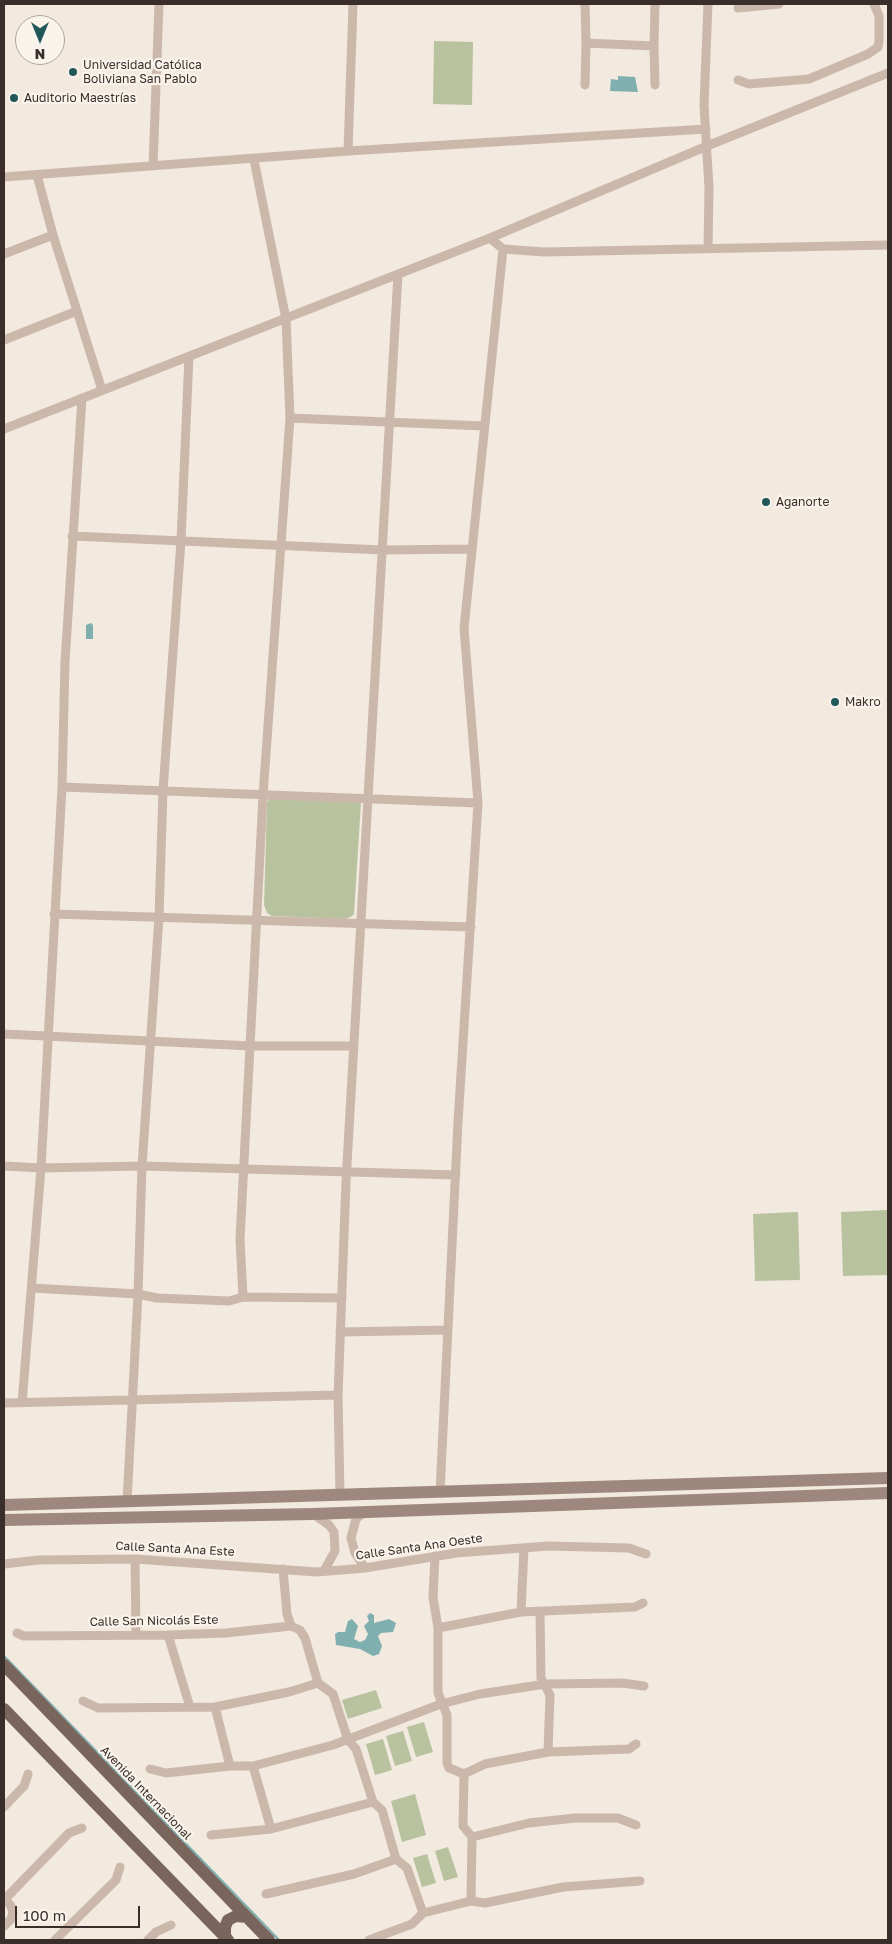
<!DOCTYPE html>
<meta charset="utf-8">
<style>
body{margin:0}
#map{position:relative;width:892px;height:1944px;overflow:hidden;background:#f2e9df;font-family:"Golos Text",sans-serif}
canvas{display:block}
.frame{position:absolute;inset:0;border:5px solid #392e2a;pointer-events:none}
.north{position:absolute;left:15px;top:15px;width:50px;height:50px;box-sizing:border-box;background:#faf3ec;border:1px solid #ada49e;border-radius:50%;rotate:180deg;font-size:14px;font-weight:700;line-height:20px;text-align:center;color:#392e2a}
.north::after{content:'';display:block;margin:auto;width:18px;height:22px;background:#20585a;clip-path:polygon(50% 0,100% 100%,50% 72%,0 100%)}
.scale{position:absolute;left:15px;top:1906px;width:125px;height:22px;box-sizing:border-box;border:2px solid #392e2a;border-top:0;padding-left:6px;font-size:15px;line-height:18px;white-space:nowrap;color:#392e2a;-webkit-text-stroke:4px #faf3ec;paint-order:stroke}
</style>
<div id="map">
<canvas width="892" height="1944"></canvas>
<div class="frame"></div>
<div class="north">N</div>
<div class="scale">100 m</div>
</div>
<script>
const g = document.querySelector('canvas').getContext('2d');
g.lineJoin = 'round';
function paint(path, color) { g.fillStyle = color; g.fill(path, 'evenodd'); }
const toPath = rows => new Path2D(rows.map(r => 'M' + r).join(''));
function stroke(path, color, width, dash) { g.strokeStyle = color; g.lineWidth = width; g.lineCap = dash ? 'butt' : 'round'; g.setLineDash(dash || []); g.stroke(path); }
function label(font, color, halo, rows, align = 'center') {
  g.font = font + ' "Golos Text",sans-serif'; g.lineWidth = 4.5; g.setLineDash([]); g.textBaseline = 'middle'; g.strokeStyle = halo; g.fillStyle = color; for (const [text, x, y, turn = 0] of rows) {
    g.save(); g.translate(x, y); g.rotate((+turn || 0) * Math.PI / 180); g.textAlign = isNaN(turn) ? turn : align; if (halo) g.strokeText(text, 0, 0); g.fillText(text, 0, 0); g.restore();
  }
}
paint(toPath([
 [434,41,473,42,472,105,433,104],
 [269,798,361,802,354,914,352,916,346,919,272,916,267,913,264,905,267,803],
 [888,1210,888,1275,843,1276,841,1212],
 [798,1212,800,1280,755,1281,753,1214],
 [376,1690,382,1708,348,1719,342,1700],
 [424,1722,433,1752,416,1757,407,1727],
 [403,1731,412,1761,395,1766,386,1736],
 [383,1739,392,1770,375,1775,366,1744],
 [415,1794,426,1835,402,1842,391,1801],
 [448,1847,458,1877,444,1881,435,1851],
 [427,1854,436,1883,422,1887,413,1858]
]), '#b8c29f');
paint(toPath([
 [618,76,635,77,638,92,610,91,611,79,618,80],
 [91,623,93,625,93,639,86,639,86,625],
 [370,1613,374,1615,374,1623,389,1619,396,1623,393,1632,381,1633,378,1636,382,1646,379,1654,373,1656,360,1649,336,1645,335,1634,338,1632,345,1632,348,1621,352,1619,358,1626,354,1639,360,1642,365,1640,368,1634,364,1626,369,1621,367,1616]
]), '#7fafaf');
stroke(toPath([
 [4,1656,279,1940]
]), '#7fafaf', 2.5);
stroke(toPath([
 [585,4,586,43,654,46,655,4],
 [708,4,704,105,709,188,708,249],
 [738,8,779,4],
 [654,46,655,85],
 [738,80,749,84,809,79,868,54,878,47,879,42,879,16,874,4],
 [585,85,586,43],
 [348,151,353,4],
 [153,166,159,4],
 [37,175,53,235,102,390],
 [4,177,348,151,706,129],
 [490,238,503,249,544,252,888,245],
 [4,254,53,235],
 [4,340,77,311],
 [290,418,484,426],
 [4,429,490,238,707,146,888,73],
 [72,536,382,550,471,549],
 [62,787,478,803],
 [54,914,471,927],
 [4,1034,251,1046,354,1046],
 [4,1166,41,1168,142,1166,456,1175],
 [32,1288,138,1294,157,1298,229,1301,243,1297,342,1298],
 [243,1297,240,1239,263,796,290,418,286,319,254,160],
 [340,1332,447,1330],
 [4,1403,338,1395],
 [22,1403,41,1168,62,787,65,662,82,398],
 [440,1492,458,1122,478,803,464,628,503,249],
 [340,1495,338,1395,346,1182,398,274],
 [127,1502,138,1294,142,1166,159,917,163,790,181,541,189,356],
 [364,1512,356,1519,351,1538,355,1553,365,1568],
 [313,1514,329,1525,334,1532,335,1551,324,1571],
 [435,1556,433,1597,438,1628,438,1693,447,1715,447,1763,449,1768,464,1774,463,1826,472,1837,471,1901],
 [135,1559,136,1634],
 [4,1564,38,1560,135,1559,317,1572,365,1568,456,1553,548,1546,629,1548,646,1554],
 [283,1569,287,1614,291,1626,300,1630,305,1638,318,1683,333,1694,348,1740,356,1749,373,1802,382,1810,396,1859,407,1868,423,1913],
 [540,1611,541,1678,550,1695,548,1752],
 [521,1612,524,1548],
 [438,1628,521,1612,635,1607,643,1603],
 [17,1633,24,1636,168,1635,226,1633,291,1626],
 [168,1635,190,1707],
 [83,1701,98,1708,215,1707,289,1692,318,1683],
 [215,1707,230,1766],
 [253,1766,271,1829],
 [150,1769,166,1773,230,1766,253,1766,333,1745,441,1704,480,1694,546,1684,622,1683,644,1686],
 [464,1774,485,1764,548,1752,629,1749,636,1744],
 [4,1807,24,1786,28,1774],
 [211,1835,271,1829,373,1802],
 [472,1837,529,1823,575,1818,618,1818,636,1825],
 [266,1894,354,1874,396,1859],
 [4,1898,11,1906,13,1913,11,1919,4,1926],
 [5,1899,69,1833,82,1828],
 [55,1940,116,1880,120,1867],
 [148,1940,156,1932,171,1925],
 [369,1940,412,1924,423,1913,471,1901,485,1903,563,1887,640,1881]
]), '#cbb8ab', 9);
stroke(toPath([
 [4,1505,888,1478],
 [4,1520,313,1514,888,1493]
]), '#9e877d', 12);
stroke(toPath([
 [4,1665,269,1940],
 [4,1709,228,1940],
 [225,1937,225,1927,228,1920,236,1916,247,1917]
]), '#7a655c', 12);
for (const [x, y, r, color] of [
 [73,72,5,"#20585a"],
 [14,98,5,"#20585a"],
 [766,502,5,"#20585a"],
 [835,702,5,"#20585a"]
]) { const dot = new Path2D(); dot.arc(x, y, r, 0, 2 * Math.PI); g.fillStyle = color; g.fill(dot); stroke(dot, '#faf3ec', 2); }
label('12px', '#392e2a', '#faf3ec', [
 ["Universidad Católica",83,65],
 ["Boliviana San Pablo",83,79],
 ["Auditorio Maestrías",24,98],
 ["Aganorte",776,502],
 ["Makro",845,702]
], 'left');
label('12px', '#392e2a', '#faf3ec', [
 ["Calle Santa Ana Oeste",419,1547,-8],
 ["Calle Santa Ana Este",175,1549,3],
 ["Calle San Nicolás Este",154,1621,-1],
 ["Avenida Internacional",146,1793,46]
]);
</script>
